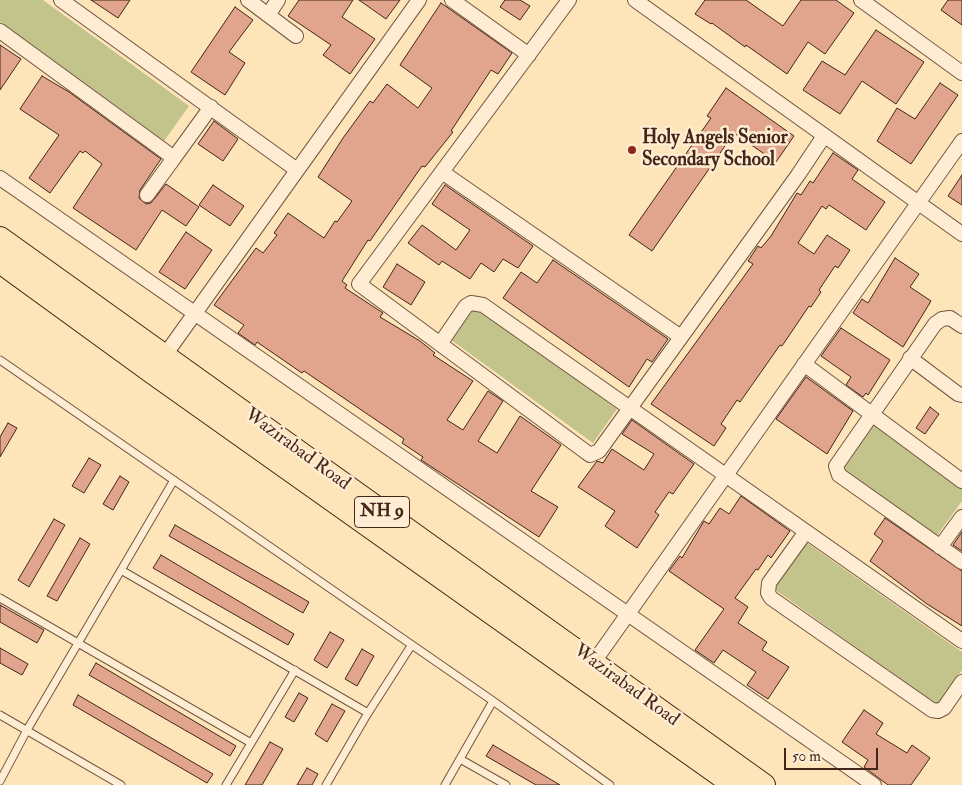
<!DOCTYPE html>
<style>
body{margin:0}
#map{position:relative;width:962px;height:785px;overflow:hidden;background:#fde4b9;font-family:"IM FELL Double Pica",serif}
canvas{display:block}
.scale{position:absolute;left:784px;top:748px;width:94px;height:22px;box-sizing:border-box;border:2px solid #442519;border-top:0;padding-left:6px;font-size:15px;line-height:18px;white-space:nowrap;color:#442519;-webkit-text-stroke:4px #feedd2;paint-order:stroke}
</style>
<div id="map">
<canvas width="962" height="785"></canvas>
<div class="scale">50 m</div>
</div>
<script>
const g = document.querySelector('canvas').getContext('2d');
g.lineJoin = 'round';
function paint(path, color) { g.fillStyle = color; g.fill(path, 'evenodd'); }
const toPath = rows => new Path2D(rows.map(r => 'M' + r).join(''));
function stroke(path, color, width, dash) { g.strokeStyle = color; g.lineWidth = width; g.lineCap = dash ? 'butt' : 'round'; g.setLineDash(dash || []); g.stroke(path); }
function label(font, color, halo, rows, align = 'center') {
  g.font = font + ' "IM FELL Double Pica",serif'; g.lineWidth = 5; g.setLineDash([]); g.textBaseline = 'middle'; g.strokeStyle = halo; g.fillStyle = color; for (const [text, x, y, turn = 0] of rows) {
    g.save(); g.translate(x, y); g.rotate((+turn || 0) * Math.PI / 180); g.textAlign = isNaN(turn) ? turn : align; if (halo) g.strokeText(text, 0, 0); g.fillText(text, 0, 0); g.restore();
  }
}
paint(toPath([
 [0,0,43,0,189,106,164,141,0,22],
 [471,303,617,409,593,443,447,337],
 [868,419,962,488,962,501,936,537,836,464],
 [803,540,962,652,962,670,937,705,770,586]
]), '#c3c38c');
const building = toPath([
 [91,0,130,0,118,18,91,0],
 [299,0,353,0,342,17,375,39,350,74,323,55,331,45,288,16,299,0],
 [359,0,400,0,386,19,359,0],
 [505,0,520,0,530,6,520,20,500,7,505,0],
 [705,0,746,0,783,26,801,0,836,0,854,13,825,54,808,42,787,74,746,45,745,47,712,23,711,24,695,14,705,0],
 [948,0,962,0,962,25,941,10,948,0],
 [441,3,512,53,498,74,491,70,451,131,453,132,425,167,422,166,370,241,368,240,342,281,347,285,345,288,383,313,380,317,420,341,435,353,433,355,473,381,447,420,463,430,488,391,503,401,478,441,497,453,520,416,561,445,531,491,558,507,539,537,421,460,423,457,402,443,404,439,304,371,302,373,257,342,255,345,238,333,244,325,214,305,256,248,263,253,277,235,274,233,288,213,324,238,335,221,337,222,352,201,318,177,343,138,370,101,373,103,387,84,418,108,432,88,400,65,441,3],
 [235,7,253,20,229,52,245,63,225,95,191,72,235,7],
 [876,30,924,62,896,104,862,81,840,114,803,90,822,61,845,75,876,30],
 [0,45,21,59,0,90,0,45],
 [42,76,69,92,161,159,140,190,139,198,146,204,151,203,166,184,199,207,186,226,162,210,136,250,73,208,102,164,85,151,83,153,80,151,50,193,29,178,59,135,20,109,42,76],
 [940,83,958,95,911,164,877,141,897,108,915,119,940,83],
 [726,88,794,136,776,162,734,133,652,251,629,235,711,118,707,116,726,88],
 [214,121,238,139,223,161,198,144,214,121],
 [833,153,858,170,852,179,885,202,866,230,829,205,826,209,822,206,798,243,814,254,827,235,850,250,838,268,835,266,819,290,821,292,811,307,809,306,782,346,780,345,740,402,737,400,721,424,726,428,714,446,651,404,753,264,748,261,758,246,761,248,771,236,797,193,801,195,810,181,813,183,833,153],
 [962,175,962,205,948,196,962,175],
 [213,185,244,206,230,226,199,205,213,185],
 [445,185,533,246,518,268,503,259,494,272,481,263,470,279,442,261,439,265,408,243,422,225,456,250,470,230,432,204,445,185],
 [186,232,212,250,185,289,159,272,186,232],
 [895,258,919,274,910,287,931,301,903,347,853,313,862,299,868,303,895,258],
 [553,260,668,339,652,362,647,359,629,387,503,298,521,272,537,283,553,260],
 [397,264,425,282,411,305,383,287,397,264],
 [841,328,890,360,868,395,866,393,863,397,846,385,851,377,821,356,841,328],
 [806,377,853,411,827,454,776,419,806,377],
 [930,407,939,414,925,434,916,428,930,407],
 [632,420,694,464,673,494,669,492,655,512,659,515,637,548,605,526,615,511,578,487,597,461,603,463,612,449,644,470,654,454,622,434,632,420],
 [8,423,17,428,0,457,0,437,8,423],
 [89,458,101,465,84,493,72,486,89,458],
 [120,476,129,482,113,510,103,504,120,476],
 [741,496,790,531,771,558,768,555,758,570,756,569,735,598,748,607,738,623,767,642,762,650,789,667,768,699,747,685,756,672,723,650,714,663,695,650,724,609,669,571,680,556,682,558,704,521,709,524,720,508,729,514,741,496],
 [885,518,962,571,962,626,927,604,870,561,883,541,874,534,885,518],
 [54,519,65,525,29,587,18,580,54,519],
 [175,525,309,602,303,613,169,536,175,525],
 [962,532,962,551,953,545,962,532],
 [80,538,90,544,57,601,47,596,80,538],
 [161,555,294,634,288,645,153,568,161,555],
 [0,605,44,630,37,643,0,622,0,605],
 [330,632,344,640,327,668,314,660,330,632],
 [0,648,28,664,22,675,0,663,0,648],
 [362,649,374,656,357,686,345,679,362,649],
 [96,663,236,746,230,756,89,675,96,663],
 [299,693,308,698,294,722,285,717,299,693],
 [78,695,213,774,207,783,73,705,78,695],
 [332,704,345,711,327,742,315,734,332,704],
 [864,710,883,723,876,734,907,753,912,745,930,758,911,785,888,785,864,767,868,760,842,742,864,710],
 [270,742,283,749,262,785,245,785,270,742],
 [493,745,560,785,536,785,486,756,493,745],
 [307,768,318,774,312,785,297,785,307,768]
]);
paint(building, '#e0a58c');
stroke(building, '#442519', 1);
const service = toPath([
 [0,360,493,701,610,785],
 [121,570,368,713],
 [0,598,251,743],
 [0,715,121,785],
 [460,759,506,785],
 [0,781,27,730,174,480],
 [226,785,295,670],
 [326,785,368,713,411,646],
 [445,785,493,701]
]);
const minor = toPath([
 [61,0,297,170],
 [248,0,296,36],
 [452,0,529,55],
 [569,0,359,284,586,452,590,455,599,451,798,175,824,136],
 [635,0,962,234],
 [861,0,962,73],
 [268,15,278,0],
 [0,31,174,158,211,107],
 [442,172,681,337],
 [0,178,874,785],
 [147,195,174,158],
 [962,326,950,318,942,319,935,324,836,466,839,475,962,562],
 [440,344,466,306,471,303,483,305,962,641],
 [165,355,419,0],
 [910,358,958,394,962,395],
 [804,364,962,481],
 [805,533,769,583,768,593,771,598,932,710,938,711,944,708,962,682],
 [940,547,962,517],
 [589,669,962,141]
]);
const trunk = toPath([
 [0,238,764,785],
 [0,262,153,373,734,785]
]);
stroke(service, '#725541', 9);
stroke(minor, '#725541', 16);
stroke(trunk, '#442519', 24);
stroke(service, '#feedd2', 7);
stroke(minor, '#feedd2', 14);
stroke(trunk, '#fde4b9', 22);
for (const [x, y, r, color] of [
 [632,150,5,"#8f2418"]
]) { const dot = new Path2D(); dot.arc(x, y, r, 0, 2 * Math.PI); g.fillStyle = color; g.fill(dot); stroke(dot, '#feedd2', 2); }
for (const [x, y, w] of [
 [382,512,55]
]) { const box = new Path2D(); box.roundRect(x - w / 2, y - 15.5, w, 31, 4); g.fillStyle = '#feedd2'; g.fill(box); stroke(box, '#442519', 1); }
label('bold 18px', '#442519', null, [
 ["NH 9",382,512]
]);
label('bold 19px', '#442519', '#feedd2', [
 ["Holy Angels Senior",642,139],
 ["Secondary School",642,161]
], 'left');
label('19px', '#442519', '#feedd2', [
 ["Wazirabad Road",297,450,36],
 ["Wazirabad Road",626,686,36]
]);
</script>
